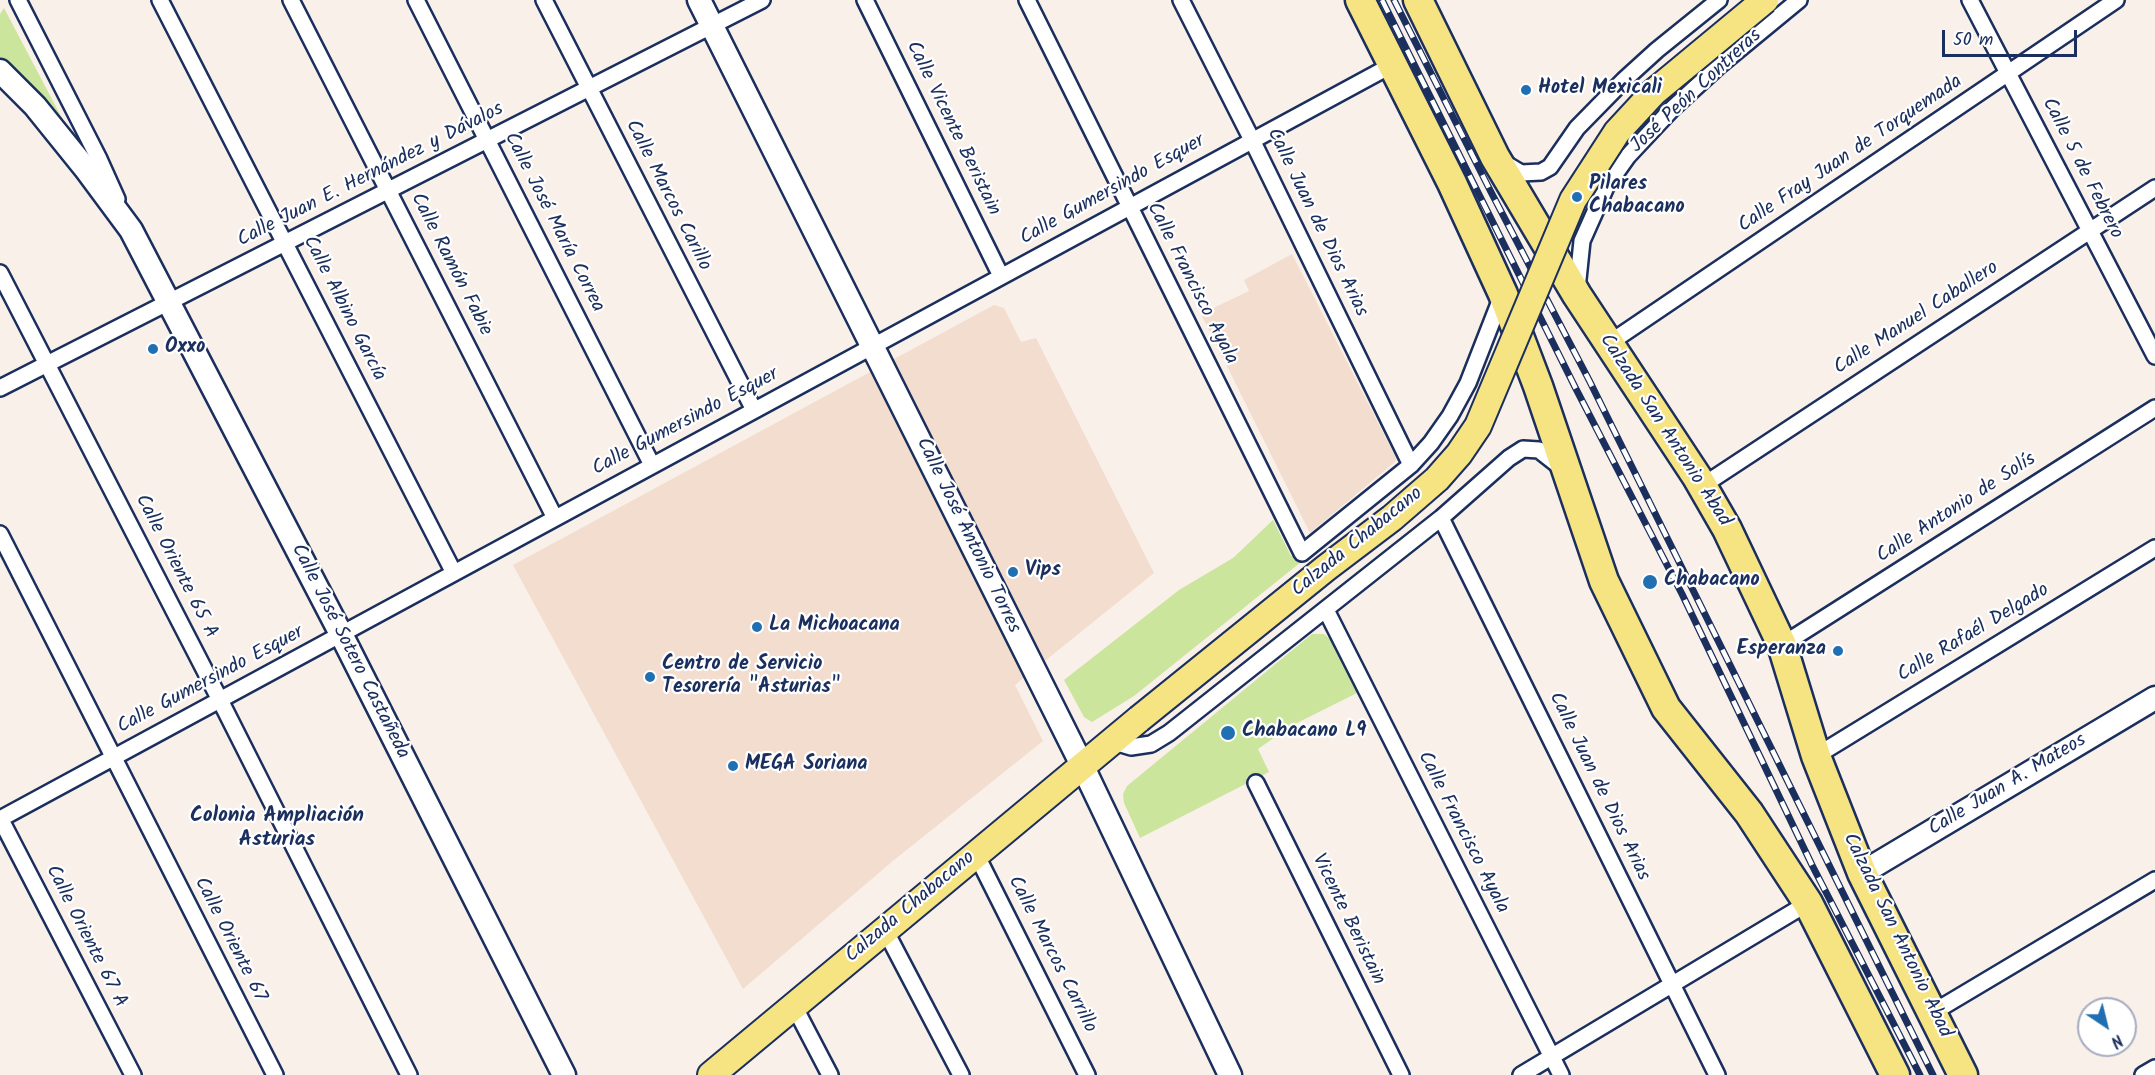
<!DOCTYPE html>
<meta charset="utf-8">
<style>
body{margin:0}
#map{position:relative;width:2155px;height:1075px;overflow:hidden;background:#f9f0e9;font-family:Kalam,sans-serif}
canvas{display:block}
.north{position:absolute;left:2077px;top:997px;width:60px;height:60px;box-sizing:border-box;background:#fff;border:2px solid #a4acbf;border-radius:50%;rotate:145deg;font-size:16px;font-weight:700;line-height:24px;text-align:center;color:#1b2f5e}
.north::after{content:'';display:block;margin:auto;width:21px;height:27px;background:#1f6fb2;clip-path:polygon(50% 0,100% 100%,50% 72%,0 100%)}
.scale{position:absolute;left:1942px;top:30px;width:135px;height:27px;box-sizing:border-box;border:3px solid #1b2f5e;border-top:0;padding-left:8px;font-size:18px;line-height:21px;white-space:nowrap;color:#1b2f5e;-webkit-text-stroke:4px #fff;paint-order:stroke}
</style>
<div id="map">
<canvas width="2155" height="1075"></canvas>
<div class="north">N</div>
<div class="scale">50 m</div>
</div>
<script>
const g = document.querySelector('canvas').getContext('2d');
g.lineJoin = 'round';
function paint(path, color) { g.fillStyle = color; g.fill(path, 'evenodd'); }
const toPath = rows => new Path2D(rows.map(r => 'M' + r).join(''));
function stroke(path, color, width, dash) { g.strokeStyle = color; g.lineWidth = width; g.lineCap = dash ? 'butt' : 'round'; g.setLineDash(dash || []); g.stroke(path); }
function label(font, color, halo, rows, align = 'center') {
  g.font = font + ' Kalam,sans-serif'; g.lineWidth = 4.5; g.setLineDash([]); g.textBaseline = 'middle'; g.strokeStyle = halo; g.fillStyle = color; for (const [text, x, y, turn = 0] of rows) {
    g.save(); g.translate(x, y); g.rotate((+turn || 0) * Math.PI / 180); g.textAlign = isNaN(turn) ? turn : align; if (halo) g.strokeText(text, 0, 0); g.fillText(text, 0, 0); g.restore();
  }
}
paint(toPath([
 [1292,254,1397,460,1310,533,1201,314,1249,291,1244,280],
 [994,305,1004,308,1021,342,1036,338,1154,573,1015,685,1043,741,894,860,743,989,513,565]
]), '#f2ddcf');
paint(toPath([
 [4,8,75,143,0,61,0,14],
 [1273,520,1291,556,1306,558,1134,696,1092,722,1084,717,1064,680,1179,590,1233,558],
 [1312,634,1324,634,1335,643,1359,692,1291,726,1258,749,1269,772,1140,838,1124,803,1123,794,1127,786]
]), '#cbe59c');
const street = toPath([
 [18,0,99,159,117,199],
 [160,0,454,573],
 [291,0,555,518],
 [416,0,652,465],
 [544,0,754,410],
 [865,0,1001,276],
 [1027,0,1302,553,1411,465,1431,443,1450,416,1468,383,1502,296],
 [1181,0,1252,140,1411,465],
 [1970,0,2155,356],
 [1506,164,1521,173,1541,172,1550,167,1577,128,1624,80,1657,50,1719,0],
 [0,273,220,700,409,1075],
 [1577,289,1582,241,1606,187,1628,156,1672,109,1720,65,1799,0],
 [1608,344,2116,0],
 [0,388,762,0],
 [1702,486,2155,188],
 [1441,518,1717,1075],
 [0,534,275,1075],
 [1326,610,1561,1075],
 [1782,645,2155,408],
 [1111,741,1131,747,1151,744,1169,733,1441,518,1509,458,1523,449,1539,450,1562,468],
 [1816,756,2155,548],
 [1256,783,1401,1075],
 [0,818,133,1075],
 [0,819,1392,65],
 [976,854,1087,1075],
 [885,930,961,1075],
 [794,1006,830,1075],
 [1932,1013,2155,880],
 [1521,1075,1808,903],
 [2143,1075,2155,1068]
]);
const secondary = toPath([
 [699,0,1082,765,1230,1075],
 [0,71,35,106,85,168,131,230,341,634,564,1075],
 [1862,873,2155,698]
]);
const primary = toPath([
 [711,1075,1139,719]
]);
const highway = toPath([
 [1360,0,1452,183,1503,294,1538,386,1604,581,1666,708,1749,813,1808,903,1895,1075],
 [1418,0,1495,157,1577,295,1697,477,1727,529,1782,645,1816,756,1862,873,1963,1075]
]);
stroke(street, '#1b2f5e', 20);
stroke(secondary, '#1b2f5e', 27);
stroke(primary, '#1b2f5e', 30);
stroke(highway, '#1b2f5e', 33);
stroke(street, '#fff', 15);
stroke(secondary, '#fff', 22);
stroke(primary, '#f6e381', 26);
stroke(highway, '#f6e381', 28);
const rail = toPath([
 [1382,0,1575,387,1682,594,1812,865,1920,1075],
 [1394,0,1491,192,1589,380,1933,1075]
]);
stroke(rail, '#1b2f5e', 7);
stroke(rail, '#fff', 4.5, [14]);
const primaryBridge = toPath([
 [1139,719,1326,568,1392,518,1437,479,1459,454,1478,426,1573,200,1617,132,1654,92,1765,0]
]);
stroke(primaryBridge, '#1b2f5e', 30, []);
stroke(primaryBridge, '#f6e381', 26);
for (const [x, y, r, color] of [
 [1526,90,6,"#1f6fb2"],
 [1577,197,6,"#1f6fb2"],
 [153,349,6,"#1f6fb2"],
 [1013,572,6,"#1f6fb2"],
 [1650,582,8,"#1f6fb2"],
 [757,627,6,"#1f6fb2"],
 [1838,651,6,"#1f6fb2"],
 [650,677,6,"#1f6fb2"],
 [1228,733,8,"#1f6fb2"],
 [733,766,6,"#1f6fb2"]
]) { const dot = new Path2D(); dot.arc(x, y, r, 0, 2 * Math.PI); g.fillStyle = color; g.fill(dot); stroke(dot, '#fff', 2); }
label('bold 20px', '#1b2f5e', '#fff', [
 ["Hotel Mexicali",1538,90],
 ["Pilares",1589,186],
 ["Chabacano",1589,209],
 ["Oxxo",165,349],
 ["Vips",1025,572],
 ["Chabacano",1664,582],
 ["La Michoacana",769,627],
 ["Esperanza",1826,651,"right"],
 ["Centro de Servicio",662,666],
 ["Tesorería \"Asturias\"",662,689],
 ["Chabacano L9",1242,733],
 ["MEGA Soriana",745,766]
], 'left');
label('20px', '#1b2f5e', '#fff', [
 ["José Peón Contreras",1697,92,-43],
 ["Calle Vicente Beristain",952,129,64],
 ["Calle Fray Juan de Torquemada",1851,155,-34],
 ["Calle 5 de Febrero",2081,169,63],
 ["Calle Juan E. Hernández y Dávalos",371,176,-27],
 ["Calle Gumersindo Esquer",1113,191,-29],
 ["Calle Marcos Carillo",667,196,63],
 ["Calle José María Correa",553,223,63],
 ["Calle Juan de Dios Arias",1316,223,64],
 ["Calle Ramón Fabie",450,265,63],
 ["Calle Francisco Ayala",1191,284,63],
 ["Calle Albino García",343,309,63],
 ["Calle Manuel Caballero",1917,319,-33],
 ["Calle Gumersindo Esquer",686,423,-28],
 ["Calzada San Antonio Abad",1664,431,57],
 ["Calle Antonio de Solís",1957,509,-33],
 ["Calle José Antonio Torres",967,536,64],
 ["Calzada Chabacano",1358,543,-39],
 ["Calle Oriente 65 A",175,567,63],
 ["Calle Rafaél Delgado",1974,634,-31],
 ["Calle José Sotero Castañeda",349,652,63],
 ["Calle Gumersindo Esquer",211,681,-28],
 ["Calle Juan A. Mateos",2008,786,-31],
 ["Calle Juan de Dios Arias",1598,787,64],
 ["Calle Francisco Ayala",1462,833,63],
 ["Calzada Chabacano",911,908,-40],
 ["Vicente Beristain",1347,920,64],
 ["Calzada San Antonio Abad",1896,936,64],
 ["Calle Oriente 67 A",85,937,63],
 ["Calle Oriente 67",229,940,63],
 ["Calle Marcos Carrillo",1051,955,63]
]);
label('bold 21px', '#1b2f5e', '#fff', [
 ["Colonia Ampliación",277,817],
 ["Asturias",277,841]
]);
</script>
